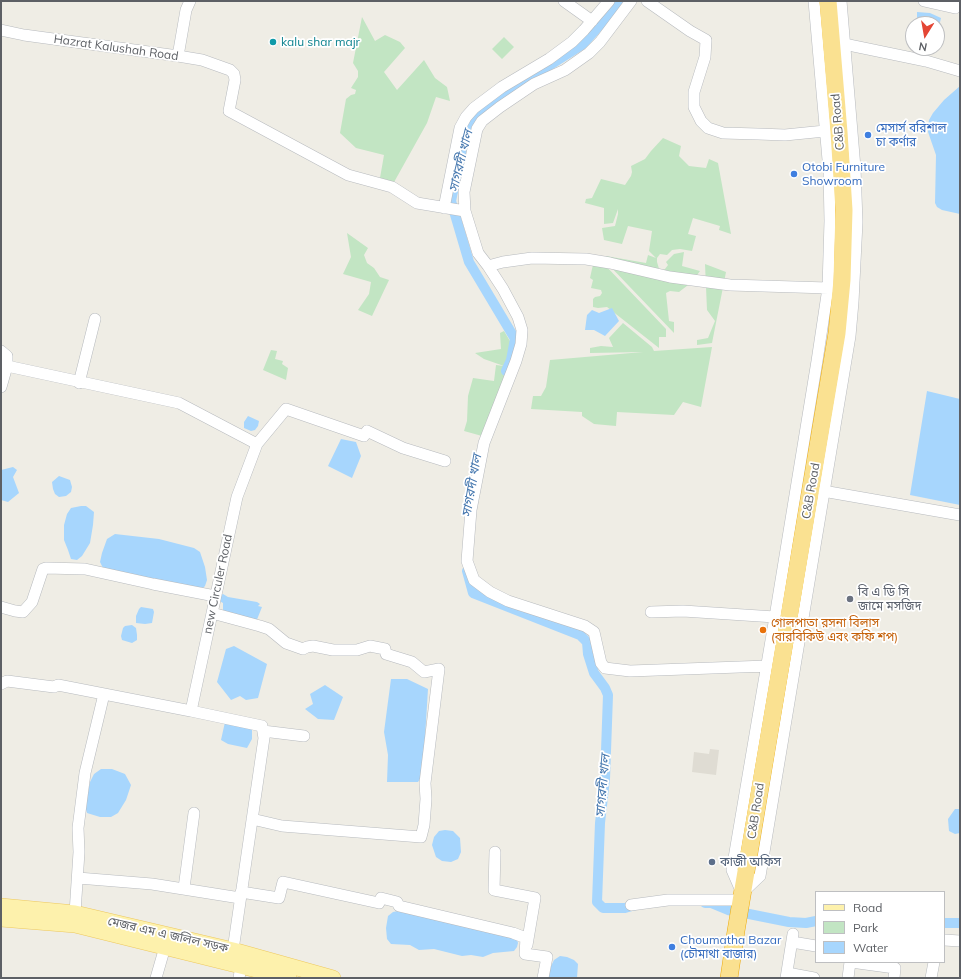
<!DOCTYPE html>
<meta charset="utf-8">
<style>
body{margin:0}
#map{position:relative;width:961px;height:979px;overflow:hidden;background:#efede5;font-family:Mulish,sans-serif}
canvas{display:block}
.frame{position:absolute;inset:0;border:2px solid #5d6065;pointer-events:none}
.legend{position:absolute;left:815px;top:891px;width:130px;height:72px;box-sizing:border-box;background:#fff;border:1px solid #bebfc1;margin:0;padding:5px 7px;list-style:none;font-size:12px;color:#5d6065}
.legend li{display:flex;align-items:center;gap:8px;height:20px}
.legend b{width:20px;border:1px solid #bebfc1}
.north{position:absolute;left:905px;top:16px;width:40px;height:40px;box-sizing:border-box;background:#fff;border:1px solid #bebfc1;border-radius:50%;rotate:191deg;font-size:11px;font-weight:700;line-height:16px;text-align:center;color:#5d6065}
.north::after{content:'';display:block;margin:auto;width:14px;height:18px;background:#e44635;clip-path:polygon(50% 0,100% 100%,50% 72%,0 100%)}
</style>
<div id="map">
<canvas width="961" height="979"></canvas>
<div class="frame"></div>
<ul class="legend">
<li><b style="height:5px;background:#fdf1ac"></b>Road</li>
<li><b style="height:11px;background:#c2e5c3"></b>Park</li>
<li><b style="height:11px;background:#a7d6fd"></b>Water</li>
</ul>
<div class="north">N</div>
</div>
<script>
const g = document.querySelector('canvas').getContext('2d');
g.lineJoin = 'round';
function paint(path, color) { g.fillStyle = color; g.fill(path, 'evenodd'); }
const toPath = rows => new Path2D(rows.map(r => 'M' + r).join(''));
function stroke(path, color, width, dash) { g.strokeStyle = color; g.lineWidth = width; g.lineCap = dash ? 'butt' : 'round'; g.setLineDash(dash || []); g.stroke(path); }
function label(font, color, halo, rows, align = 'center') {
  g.font = font + ' Mulish,"Noto Sans Bengali",sans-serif'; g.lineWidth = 3.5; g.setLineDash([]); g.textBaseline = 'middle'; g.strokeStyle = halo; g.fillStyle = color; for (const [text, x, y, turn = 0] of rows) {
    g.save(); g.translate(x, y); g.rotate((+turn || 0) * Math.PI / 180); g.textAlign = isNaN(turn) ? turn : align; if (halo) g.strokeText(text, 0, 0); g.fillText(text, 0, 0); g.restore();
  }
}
paint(toPath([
 [710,749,719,750,716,775,692,772,694,752,709,754]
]), '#dfdcd3');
paint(toPath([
 [362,17,375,41,385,35,400,42,405,48,384,72,397,90,424,60,435,78,447,87,450,101,436,97,427,123,393,184,387,180,380,178,384,155,356,148,340,133,346,99,351,95,355,94,356,90,351,88,358,77,358,71,353,63],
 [504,37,514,47,502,59,492,49],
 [663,138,681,146,679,156,689,166,706,168,709,159,718,163,731,234,719,230,720,226,693,218,688,234,696,236,692,251,680,249,672,250,667,255,660,254,657,258,657,262,660,272,665,269,668,265,666,262,674,254,684,252,682,266,700,271,692,282,679,292,670,291,666,293,669,321,674,322,674,333,605,261,606,256,646,263,648,255,656,258,649,251,652,231,628,226,622,244,604,240,602,228,615,226,618,214,618,209,613,223,604,224,604,208,585,203,586,199,592,198,601,179,625,185,631,176,632,172,631,166,645,159,651,151],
 [347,233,368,248,364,255,367,263,374,268,380,277,389,280,372,316,358,310,369,294,371,282,343,274,351,257],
 [604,264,666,329,666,337,659,337,659,348,607,307,598,308,593,307,593,299,595,297,600,296,602,293,601,290,591,288,593,280,590,278,592,269,593,265],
 [705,264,726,272,712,343,697,345,697,340,708,338,715,321,707,310],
 [623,323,652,347,654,351,712,347,701,407,683,402,674,415,617,412,616,426,594,424,582,416,582,412,531,409,533,396,541,396,546,387,550,360,643,352,590,353,590,348,601,346,613,347,609,338],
 [504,331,513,346,508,367,482,436,464,431,467,421,468,396,473,378,494,381,496,365,504,366,484,359,475,353,501,349,500,333],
 [271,350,277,351,275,359,283,361,282,364,288,368,286,380,263,370]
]), '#c2e5c3');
paint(toPath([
 [917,12,930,13,941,18,937,35,937,24,917,24],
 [960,86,960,214,942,210,937,207,935,203,936,155,928,132,928,127,929,120,933,113,944,100],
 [612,308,619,321,605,336,594,330,585,330,587,315,592,310,599,313],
 [927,391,960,399,960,505,910,495],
 [248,416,259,421,258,426,255,430,251,431,244,428,244,422],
 [341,439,356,442,361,456,352,478,328,466],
 [13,467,17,470,13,477,19,493,8,502,1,500,1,470],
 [59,476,70,480,72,487,71,492,66,496,59,497,55,494,53,489,52,482],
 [81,506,86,506,94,512,93,525,90,543,82,556,77,560,71,559,68,550,64,540,64,525,67,514,71,508],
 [115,534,159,539,194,548,200,552,205,567,207,580,205,586,203,588,184,586,103,568,100,562,102,553,107,539],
 [223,594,228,597,257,602,260,604,258,606,262,607,256,622,223,614,223,603,218,600,219,596],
 [141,607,153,609,154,612,152,623,145,624,136,623,136,616,139,609],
 [132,625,136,628,137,635,137,640,132,643,122,640,121,636,123,628,125,626],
 [234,646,267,664,258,698,246,700,240,696,231,700,217,682,226,649],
 [391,679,407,679,428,689,424,754,424,773,418,782,387,782,388,755,384,732],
 [325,685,343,697,334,720,318,719,305,709,313,704,310,694],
 [225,722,252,727,252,739,247,748,228,744,221,740],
 [101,769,112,769,125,774,131,785,126,800,118,813,111,817,100,817,87,813,85,806,90,782,94,774],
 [955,809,960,809,960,833,955,834,949,831,948,819],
 [445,830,453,831,460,838,461,852,458,859,451,862,442,861,436,857,432,845,434,837,439,831],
 [398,911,517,939,518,943,517,947,514,951,493,953,483,957,471,955,462,956,434,949,419,950,410,945,391,944,387,939,386,928,388,916,393,912],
 [560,956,567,957,574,960,578,964,577,978,548,978,551,966,554,960]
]), '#a7d6fd');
stroke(toPath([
 [506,371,511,360,515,339,469,262,451,201,466,130,474,116,498,98,583,44,607,17,618,1],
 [467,571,473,593,580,635,587,642,588,654,594,673,605,688,608,695,605,779,600,823,597,902,603,908,625,908,639,904],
 [705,903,711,903,728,910,749,914,789,922,806,923,816,921],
 [944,923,960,923]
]), '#a7d6fd', 10);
const minor = toPath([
 [564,1,592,21],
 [631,1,600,42,589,53,565,70,534,84,500,107,482,121,477,129,464,192,465,211,478,253,488,266,503,289,518,317,522,330,521,344,516,361,484,443,471,510,467,561,474,580,490,592,508,601,585,626,594,632,601,663,605,668,630,671,767,666],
 [647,1,690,31,706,40,705,57,694,92,694,107,701,121,708,128,723,133,758,134,785,135,825,131],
 [814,1,829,171,830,221,828,288,817,361,775,617,732,870,742,893,760,876,850,336,853,302,857,222,855,168,841,1],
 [924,1,955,8,956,1],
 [1,30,24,35,178,56,202,60,230,70,234,74,235,80,229,111,348,175,392,187,417,203,465,211],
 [844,44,926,61,960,71],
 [178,56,186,10,190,1],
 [444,208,460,128,466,117,474,108,502,87,549,59,572,42,584,30,609,1],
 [488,266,503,262,532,258,586,259,610,263,670,277,730,285,828,288],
 [1,351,7,356,7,366,179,403,257,444,237,497,191,711,262,726,264,738,233,950],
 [79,383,95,319],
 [1,387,7,366],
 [257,444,286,409,364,436,367,431,403,448,445,461],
 [823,491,960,515],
 [1,607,15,611,23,612,32,602,43,569,46,568,85,569,153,584,215,596],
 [651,612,683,611,775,617],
 [212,613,260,626,269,629,286,643,303,649,307,647,313,646,333,650,357,650,370,646,385,649,386,654,412,662,424,672,439,669,425,783,426,799,424,825,421,837,282,826,252,819],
 [1,684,7,681,54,687,58,685,191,711],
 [263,731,304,736],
 [495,852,494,890,535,898,527,945],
 [78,878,152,884,240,898],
 [184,888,194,813],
 [241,892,279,898,283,882,379,903,381,898,397,902,399,906,513,933,526,938,525,954,547,957,543,978],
 [631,905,668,900,741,900],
 [75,913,79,852,78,828,85,773,104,694],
 [944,940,960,941],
 [792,942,816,946],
 [851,962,895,968,894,978],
 [787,973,814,978],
 [156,978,167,940],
 [239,978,241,966],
 [786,978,793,934],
 [848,978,850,962],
 [931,978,934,962]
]);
const major = toPath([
 [1,906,75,913,233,950,333,978],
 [1,919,75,925,289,978]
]);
const highway = toPath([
 [729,978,736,931,837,333,842,280,844,210,839,132,828,1]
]);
stroke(minor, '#b7babe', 12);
stroke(major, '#edc85f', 16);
stroke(highway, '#eda907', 18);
stroke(minor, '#fff', 11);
stroke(major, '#fdf1ac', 15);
stroke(highway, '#fae191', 17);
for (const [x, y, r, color] of [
 [273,42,4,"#0f9aa8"],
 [868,135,4,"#3f7fe0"],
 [794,174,4,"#3f7fe0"],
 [850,599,4,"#6b7280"],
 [763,630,4,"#e8710a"],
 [712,862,4,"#5c6f8a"],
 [672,947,4,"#3f7fe0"]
]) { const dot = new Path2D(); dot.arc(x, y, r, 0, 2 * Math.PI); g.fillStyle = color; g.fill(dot); stroke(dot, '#fff', 1.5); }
label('12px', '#0d838f', '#fff', [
 ["kalu shar majr",281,42]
], 'left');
label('12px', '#5d6065', '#fff', [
 ["Hazrat Kalushah Road",116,48,8],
 ["C&B Road",838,122,-95],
 ["C&B Road",811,491,-80],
 ["new Circuler Road",218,584,-78],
 ["C&B Road",756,811,-81],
 ["মেজর এম এ জলিল সড়ক",168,935,13]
]);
label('12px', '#366cbe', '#fff', [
 ["মেসার্স বরিশাল",876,128],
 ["চা কর্ণার",876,142],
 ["Otobi Furniture",802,167],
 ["Showroom",802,181],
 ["Choumatha Bazar",680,940],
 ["(চৌমাথা বাজার)",680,954]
], 'left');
label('12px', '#5b616d', '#fff', [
 ["বি এ ডি সি",858,592],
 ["জামে মসজিদ",858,606]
], 'left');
label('12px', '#c56008', '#fff', [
 ["গোলপাতা রসনা বিলাস",771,623],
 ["(বারবিকিউ এবং কফি শপ)",771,637]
], 'left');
label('12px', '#4e5e75', '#fff', [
 ["কাজী অফিস",720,862]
], 'left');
label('italic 13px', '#4376ae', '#fff', [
 ["সাগরদী খাল",461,161,-76],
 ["সাগরদী খাল",472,486,-80],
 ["সাগরদী খাল",603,786,-85]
]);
</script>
